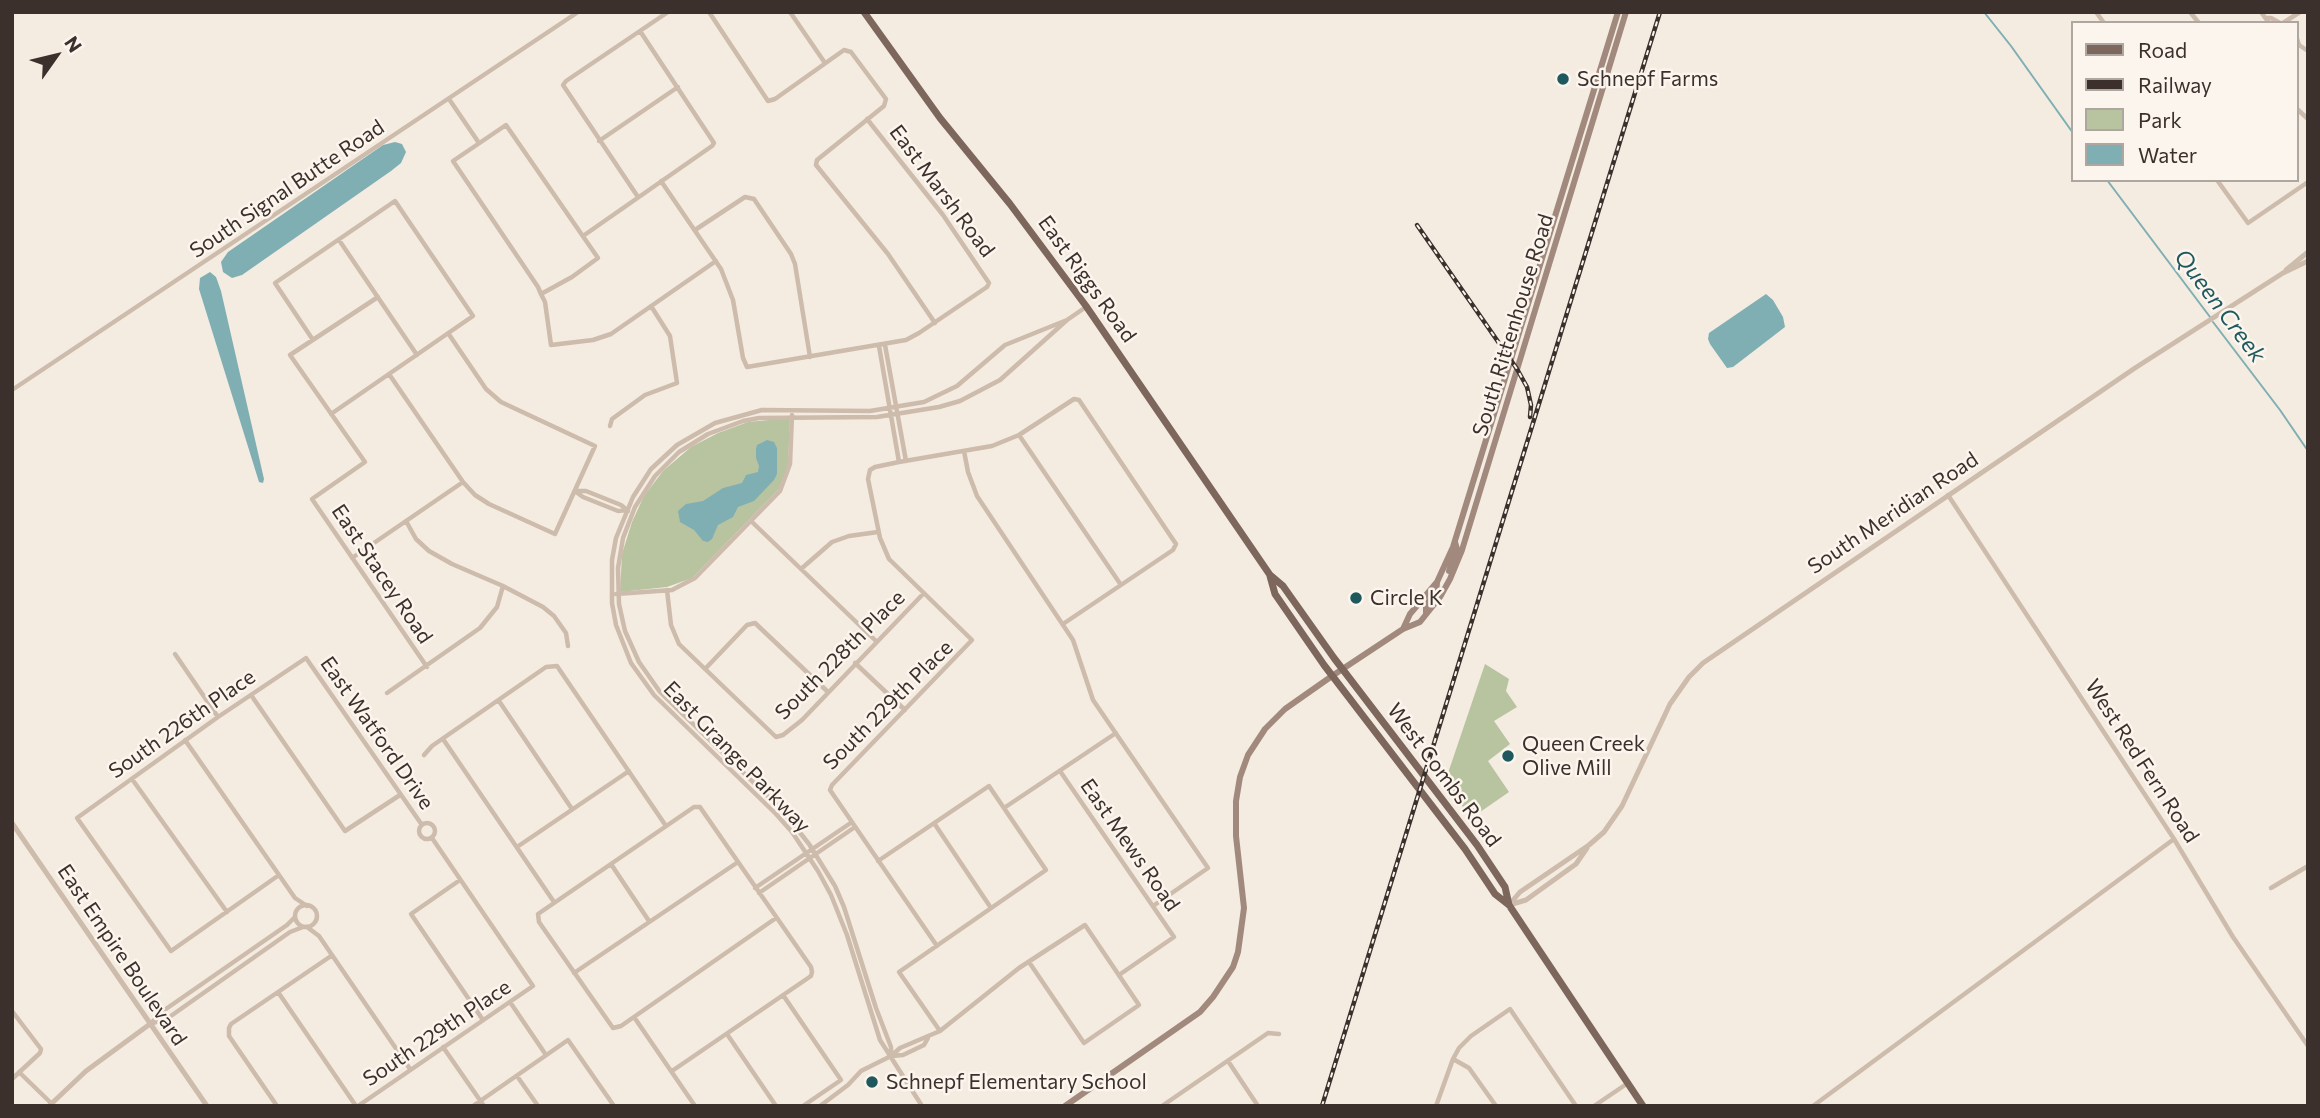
<!DOCTYPE html>
<style>
body{margin:0}
#map{position:relative;width:2320px;height:1118px;overflow:hidden;background:#f4ebe1;font-family:Commissioner,sans-serif}
canvas{display:block}
.frame{position:absolute;inset:0;border:14px solid #3b302b;pointer-events:none}
.legend{position:absolute;left:2071px;top:21px;width:228px;height:161px;box-sizing:border-box;background:#fbf5ee;border:2px solid #aea6a0;margin:0;padding:9px 12px;list-style:none;font-size:21px;color:#3b302b}
.legend li{display:flex;align-items:center;gap:14px;height:35px}
.legend b{width:35px;border:2px solid #aea6a0}
.north{position:absolute;left:21px;top:21px;width:70px;height:70px;-webkit-text-stroke:5px #fbf5ee;paint-order:stroke;rotate:56deg;font-size:19px;font-weight:700;line-height:28px;text-align:center;color:#3b302b}
.north::after{content:'';display:block;margin:auto;width:24px;height:32px;background:#3b302b;clip-path:polygon(50% 0,100% 100%,50% 72%,0 100%)}
</style>
<div id="map">
<canvas width="2320" height="1118"></canvas>
<div class="frame"></div>
<ul class="legend">
<li><b style="height:9px;background:#7d675c"></b>Road</li>
<li><b style="height:9px;background:#3b302b"></b>Railway</li>
<li><b style="height:19px;background:#b8c4a0"></b>Park</li>
<li><b style="height:19px;background:#7fafb2"></b>Water</li>
</ul>
<div class="north">N</div>
</div>
<script>
const g = document.querySelector('canvas').getContext('2d');
g.lineJoin = 'round';
function paint(path, color) { g.fillStyle = color; g.fill(path, 'evenodd'); }
const toPath = rows => new Path2D(rows.map(r => 'M' + r).join(''));
function stroke(path, color, width, dash) { g.strokeStyle = color; g.lineWidth = width; g.lineCap = dash ? 'butt' : 'round'; g.setLineDash(dash || []); g.stroke(path); }
function label(font, color, halo, rows, align = 'center') {
  g.font = font + ' Commissioner,sans-serif'; g.lineWidth = 5; g.setLineDash([]); g.textBaseline = 'middle'; g.strokeStyle = halo; g.fillStyle = color; for (const [text, x, y, turn = 0] of rows) {
    g.save(); g.translate(x, y); g.rotate((+turn || 0) * Math.PI / 180); g.textAlign = isNaN(turn) ? turn : align; if (halo) g.strokeText(text, 0, 0); g.fillText(text, 0, 0); g.restore();
  }
}
paint(toPath([
 [790,418,788,466,779,489,692,578,667,587,620,592,622,554,632,522,644,496,663,471,691,447,718,433,748,422],
 [1485,664,1509,679,1506,691,1517,707,1494,721,1510,744,1488,761,1509,792,1470,819,1446,779]
]), '#b8c4a0');
paint(toPath([
 [395,142,402,144,406,152,401,163,391,171,242,275,232,278,223,272,221,262,228,252,383,145],
 [210,272,216,277,221,291,264,479,263,483,259,482,199,289,200,278],
 [1766,294,1773,300,1783,317,1785,327,1733,367,1727,368,1710,344,1708,339,1709,333],
 [767,440,774,442,777,448,777,474,774,480,754,501,738,507,733,517,718,525,712,539,708,542,703,541,694,530,680,522,678,511,686,504,703,501,723,488,742,483,746,475,758,472,759,466,756,458,756,449,757,445]
]), '#7fafb2');
stroke(toPath([
 [1984,12,2011,46,2073,133],
 [2107,180,2210,317],
 [2213,322,2280,410,2308,451]
]), '#7fafb2', 2);
stroke(toPath([
 [709,12,768,101,775,99,844,50,851,52,886,99,884,106,817,160,816,165,888,254,935,323],
 [790,12,825,63],
 [2096,12,2104,23],
 [2190,12,2199,23],
 [2261,12,2269,23],
 [2267,18,2271,18,2280,23],
 [2283,23,2300,12],
 [2297,39,2299,45,2308,51],
 [449,99,479,143],
 [2297,109,2308,119],
 [599,141,678,87],
 [2217,180,2248,223,2308,182],
 [661,181,721,269,733,300,743,358,747,367,906,340,919,333,987,287,989,283,943,215,867,119],
 [638,197,563,85,566,81,668,12],
 [695,230,745,197,754,199,791,254,795,264,810,357],
 [583,236,712,146,714,143,640,31],
 [339,240,417,355],
 [541,294,572,277,598,258,506,125,453,161,538,287,541,294,545,302,551,345,593,340,611,334,716,261],
 [378,297,290,355,365,462,312,499,427,667],
 [313,340,275,283,395,201,473,316,331,414],
 [885,345,906,461],
 [879,346,899,462],
 [389,374,463,482,475,495,489,504,555,534,595,446,501,402,486,389,448,333],
 [12,390,578,12],
 [610,426,612,419,645,395,677,383,670,336,651,306],
 [1019,435,1121,585],
 [964,451,968,472,977,496,1073,640,1093,700,1208,868,1153,906],
 [575,491,586,491,621,505,628,511],
 [576,492,583,497,618,511,626,510],
 [1948,495,2174,839,2233,937,2308,1046],
 [406,521,416,539,429,551,452,564,503,586,543,607,554,616,566,633,568,646],
 [751,521,876,641],
 [352,558,463,482],
 [801,569,832,542,849,536,878,532],
 [667,590,671,625,679,644,776,737,783,735,802,720,924,593],
 [616,594,672,590,695,578,780,491,790,464,792,415],
 [175,654,218,717],
 [855,663,905,710],
 [705,669,747,625,755,623,828,692],
 [387,693,480,628,497,607,503,586],
 [251,695,345,831,400,795],
 [499,701,572,809],
 [443,739,554,902],
 [185,740,295,898,307,906],
 [424,755,432,746,546,667,557,666,666,826],
 [1060,771,1174,937,1119,975],
 [132,779,227,912],
 [1004,808,1116,733],
 '419 831a8 8 0 1 1 16 0a8 8 0 1 1-16 0Z',
 [934,823,991,908],
 [517,847,629,771],
 [878,861,989,786,1046,870,899,972,940,1031],
 [611,864,649,921],
 [279,875,171,951,77,818,218,717,306,658,422,825],
 [460,880,411,914,483,1020],
 [755,888,852,822],
 [2271,888,2308,866],
 [759,893,855,827],
 '295 916a11 11 0 1 1 22 0a11 11 0 1 1-22 0Z',
 [295,917,287,925,163,1011,150,1024,168,1018,290,932,303,927],
 [307,927,319,936,410,1069],
 [937,946,830,790,832,785,972,640,889,559,880,538,868,479,870,470,875,467,899,462,992,446,1019,435,1074,399,1079,400,1176,544,1173,550,1063,624],
 [574,973,738,862],
 [278,992,356,1106],
 [783,995,841,1080,803,1106],
 [510,1002,546,1055],
 [12,1011,41,1049,40,1053,12,1079],
 [634,1017,695,1106],
 [727,1034,776,1106],
 [443,1047,484,1106],
 [891,1055,891,1047,876,1008,844,907,835,886,809,844,782,810,660,692,639,662,625,631,619,604,618,568,623,538,635,507,655,476,679,452,708,434,743,421,759,418,877,417,939,407,960,401,1000,380,1067,320,1086,307],
 [892,1056,903,1055,924,1045,928,1038],
 [1453,1059,1469,1068,1496,1106],
 [1228,1061,1258,1106],
 [672,1071,811,976,812,972,811,967,702,810,700,807,694,807,538,914,539,922,613,1028,621,1026,776,918],
 [19,1072,51,1103],
 [517,1076,538,1106],
 [277,1106,229,1036,229,1028,231,1024,331,956],
 [358,1106,533,986,432,838],
 [473,1106,568,1040,614,1106],
 [820,1106,848,1085,861,1071,891,1056,900,1048,940,1031,1019,968,1085,925,1139,1005,1084,1043,1029,962],
 [922,1106,880,1040,847,935,831,895,818,871,792,832,776,814,654,695,631,663,616,625,612,603,612,560,616,538,633,497,651,469,677,445,715,423,762,410,870,411,924,402,957,386,1005,345,1067,320],
 [1162,1106,1268,1033,1279,1034],
 [1436,1106,1453,1059,1459,1048,1471,1036,1510,1009,1576,1106],
 [1594,1106,1628,1083],
 [1813,1106,2174,839]
]), '#cdbbac', 4.5);
stroke(toPath([
 [2286,270,2308,252],
 [12,823,207,1106],
 [1509,905,1520,892,1589,845,1604,832,1622,806,1670,704,1689,677,1703,663,2135,368,2283,273,2308,261],
 [1509,905,1526,900,1576,864,1587,848],
 [49,1106,86,1071,150,1024]
]), '#cdbbac', 5);
stroke(toPath([
 [1449,571,1457,549,1455,542],
 [1426,614,1426,605,1436,592,1437,583],
 [1403,629,1410,614,1437,582,1453,547,1618,12],
 [1065,1106,1200,1012,1213,997,1233,967,1238,952,1244,908,1236,836,1236,801,1240,777,1248,755,1265,729,1285,709,1332,676,1403,629,1420,622,1440,597,1450,579,1462,550,1626,12]
]), '#a18a7d', 6);
stroke(toPath([
 [864,12,940,118,1010,204,1086,306,1270,575,1283,586,1334,658,1477,845,1505,887,1509,905],
 [1270,576,1275,594,1324,665,1465,849,1495,894,1509,905,1643,1106]
]), '#7d675c', 7);
const rail = toPath([
 [1417,225,1517,369,1527,387,1531,405,1530,417],
 [1322,1106,1660,12]
]);
stroke(rail, '#3b302b', 4.5);
stroke(rail, '#fbf5ee', 2, [5]);
for (const [x, y, r, color] of [
 [1563,79,7,"#1f595e"],
 [1356,598,7,"#1f595e"],
 [1508,756,7,"#1f595e"],
 [872,1082,7,"#1f595e"]
]) { const dot = new Path2D(); dot.arc(x, y, r, 0, 2 * Math.PI); g.fillStyle = color; g.fill(dot); stroke(dot, '#fbf5ee', 2.5); }
label('21px', '#3b302b', '#fbf5ee', [
 ["Schnepf Farms",1577,79],
 ["Circle K",1370,598],
 ["Queen Creek",1522,744],
 ["Olive Mill",1522,768],
 ["Schnepf Elementary School",886,1082]
], 'left');
label('21px', '#3b302b', '#fbf5ee', [
 ["South Signal Butte Road",287,189,-34],
 ["East Marsh Road",942,191,53],
 ["East Riggs Road",1087,279,54],
 ["South Rittenhouse Road",1513,325,-73],
 ["South Meridian Road",1893,513,-34],
 ["East Stacey Road",382,574,56],
 ["South 228th Place",840,655,-45],
 ["South 229th Place",888,705,-45],
 ["South 226th Place",182,724,-35],
 ["East Watford Drive",377,733,55],
 ["East Grange Parkway",737,757,46],
 ["West Red Fern Road",2142,761,57],
 ["West Combs Road",1444,775,53],
 ["East Mews Road",1130,845,55],
 ["East Empire Boulevard",122,955,56],
 ["South 229th Place",437,1033,-34]
]);
label('italic 23px', '#1f595e', '#fbf5ee', [
 ["Queen Creek",2220,306,53]
]);
</script>
